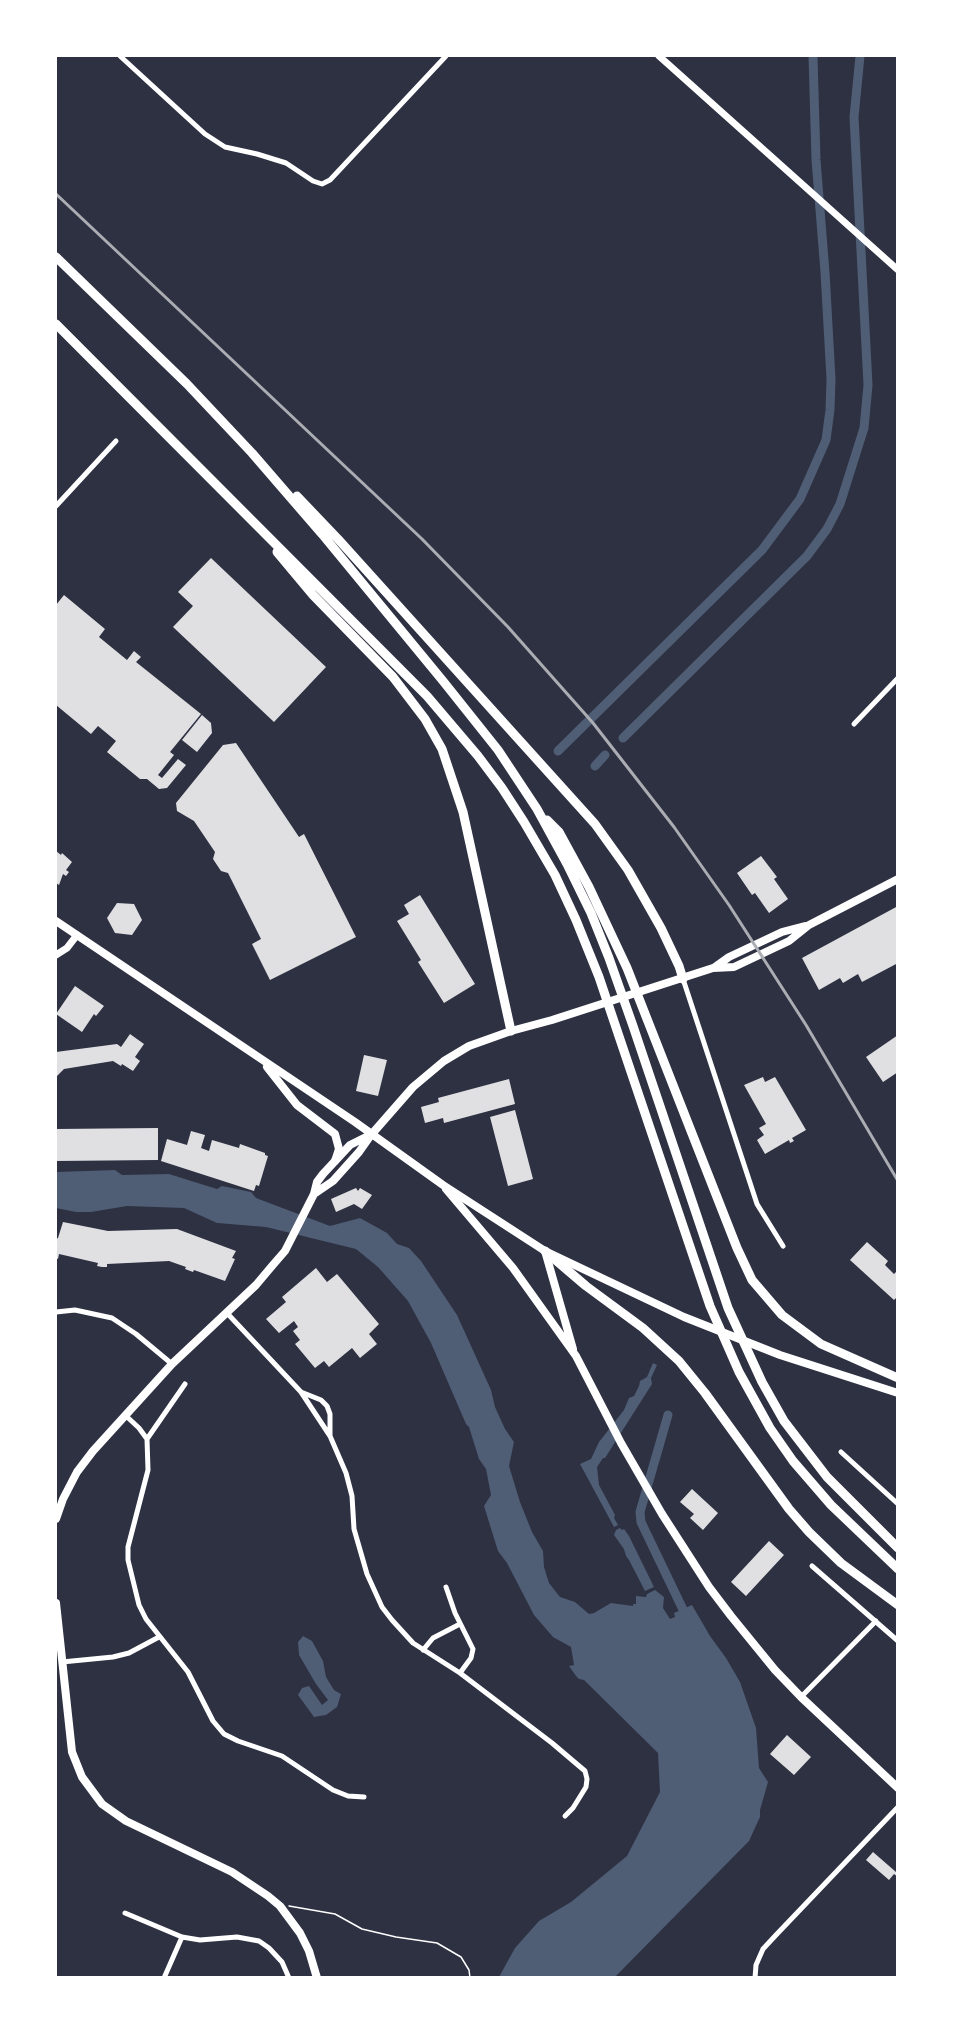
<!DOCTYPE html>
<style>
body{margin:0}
#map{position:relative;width:953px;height:2033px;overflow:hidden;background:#2d3142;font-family:Cabin,sans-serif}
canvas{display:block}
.frame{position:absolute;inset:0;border:57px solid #fff;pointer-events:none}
</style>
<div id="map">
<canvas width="953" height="2033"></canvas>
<div class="frame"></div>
</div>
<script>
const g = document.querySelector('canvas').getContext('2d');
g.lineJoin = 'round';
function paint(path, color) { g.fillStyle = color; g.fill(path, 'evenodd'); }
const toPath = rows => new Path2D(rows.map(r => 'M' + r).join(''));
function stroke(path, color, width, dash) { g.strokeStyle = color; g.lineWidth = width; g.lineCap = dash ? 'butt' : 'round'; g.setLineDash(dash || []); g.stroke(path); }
paint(toPath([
 [115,1170,122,1175,169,1174,217,1189,222,1186,251,1192,256,1198,330,1226,360,1218,387,1233,397,1244,409,1248,421,1261,457,1315,491,1390,495,1407,505,1429,514,1442,509,1466,520,1502,532,1532,543,1551,544,1567,549,1583,560,1597,575,1602,589,1614,594,1613,611,1603,633,1606,633,1604,636,1604,636,1596,646,1597,647,1594,655,1590,664,1597,663,1608,670,1619,675,1617,674,1613,692,1605,710,1636,726,1658,740,1682,756,1728,759,1768,768,1782,760,1810,760,1817,749,1841,615,1977,499,1977,515,1948,539,1921,571,1902,627,1856,660,1792,658,1753,584,1680,579,1679,576,1676,569,1666,574,1665,571,1647,553,1637,534,1615,507,1563,498,1551,484,1506,491,1495,486,1469,479,1459,469,1427,466,1424,431,1343,408,1301,378,1267,356,1249,266,1227,217,1223,184,1208,127,1206,91,1212,76,1212,56,1208,56,1172],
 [653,1363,657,1365,651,1378,652,1384,605,1458,603,1458,597,1467,599,1485,615,1515,614,1518,618,1525,614,1527,580,1464,591,1459,599,1442,624,1410,629,1398,634,1396,639,1386,640,1381,647,1377],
 [620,1528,622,1530,624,1529,629,1536,654,1587,645,1591,629,1560,626,1556,624,1549,614,1535,616,1530],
 [303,1636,312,1641,323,1661,326,1677,334,1690,341,1694,337,1707,326,1715,314,1717,298,1695,302,1688,309,1686,322,1705,328,1700,316,1684,299,1655,298,1642]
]), '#4f5d75');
stroke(toPath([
 [623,738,807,556,827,529,840,504,864,428,868,385,854,117,860,56],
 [558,751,762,550,800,499,826,440,830,410,831,379,825,272,816,160,813,56],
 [595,766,605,755],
 [668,1415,640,1512,641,1522,688,1620]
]), '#4f5d75', 9);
paint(toPath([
 [211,558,326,667,274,722,173,627,193,606,178,592],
 [64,595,105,629,99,637,127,660,134,651,141,657,136,662,201,714,170,752,174,755,158,775,162,778,178,759,186,765,167,788,159,789,147,779,140,779,107,752,116,741,98,726,91,734,56,705,56,605],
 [202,715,211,723,212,733,197,752,182,740],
 [236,743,299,837,304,834,356,937,270,980,252,944,261,939,228,873,221,871,213,859,215,852,194,821,177,811,176,803,223,745],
 [56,851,61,855,62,853,72,862,66,870,69,872,66,876,63,874,59,885,56,883],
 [761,856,777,877,774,879,788,899,769,913,755,893,752,895,737,873],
 [420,895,475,984,444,1003,418,962,421,960,397,921,409,914,404,905],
 [117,903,134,904,142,920,132,935,115,933,107,918],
 [898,906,898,963,862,982,858,974,843,983,840,978,819,990,802,958],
 [75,986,104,1006,96,1016,94,1014,82,1032,56,1014],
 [130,1034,144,1044,135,1057,140,1061,133,1071,122,1064,121,1066,113,1061,64,1069,56,1077,56,1052,117,1044,121,1047],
 [898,1035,898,1072,883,1082,866,1057],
 [364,1055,387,1060,378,1096,356,1091],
 [763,1077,765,1082,775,1077,806,1130,792,1138,794,1141,790,1143,789,1140,765,1154,757,1140,764,1135,759,1128,766,1124,744,1085],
 [509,1079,515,1104,444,1123,443,1118,425,1123,421,1107,439,1102,438,1098],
 [515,1110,533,1179,508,1186,490,1117],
 [158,1128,158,1160,56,1161,56,1129],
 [191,1131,205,1135,201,1148,209,1151,212,1140,239,1148,240,1144,265,1153,265,1155,268,1156,259,1186,256,1185,254,1191,161,1161,167,1139,187,1145],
 [356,1188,358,1191,360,1188,372,1195,362,1209,354,1204,336,1212,331,1199],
 [63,1222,108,1231,177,1229,236,1251,232,1258,235,1259,225,1281,194,1270,193,1272,185,1269,186,1267,169,1261,107,1264,107,1267,102,1267,97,1266,98,1263,59,1254,58,1259,56,1258,56,1239,58,1238],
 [867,1242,888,1261,885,1265,894,1274,898,1270,898,1296,894,1300,850,1260],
 [316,1268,327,1282,337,1274,379,1324,369,1334,377,1344,360,1358,352,1348,329,1367,324,1361,315,1368,295,1344,300,1340,293,1331,298,1327,294,1321,279,1333,266,1319,286,1302,282,1297],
 [692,1489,718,1513,703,1530,690,1518,694,1514,680,1502],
 [769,1541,784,1555,746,1596,731,1582],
 [787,1735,811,1757,794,1775,770,1754],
 [873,1852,896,1872,898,1870,898,1877,894,1874,889,1880,866,1860]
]), '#e0e0e3');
stroke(toPath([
 [289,1906,335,1914,362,1929,396,1937,437,1943,461,1957,469,1970,470,1978]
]), '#fff', 1.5);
stroke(toPath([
 [120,56,205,134,225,147,257,154,286,163,313,181,322,184,330,180,446,56],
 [56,506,116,441],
 [854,724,898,678],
 [683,979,757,1204,783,1246],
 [56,1312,75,1310,112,1318,136,1334,172,1364],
 [226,1312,301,1392,330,1436,346,1473,352,1496,354,1529,367,1574,382,1607,392,1620,413,1643,460,1673,552,1743,585,1771,587,1779,586,1787,573,1808,565,1816],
 [301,1392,321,1400,327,1406,330,1414,330,1436],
 [125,1415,139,1428,147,1439,148,1470,128,1547,128,1560,139,1605,146,1619,188,1672,213,1721,224,1734,238,1741,282,1756,333,1790,348,1796,364,1797],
 [147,1439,185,1384],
 [841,1452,898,1504],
 [812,1566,898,1641],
 [446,1587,455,1613,473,1649,471,1658,460,1673],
 [423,1650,433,1638,460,1624],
 [62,1662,113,1657,129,1653,159,1637],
 [801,1697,876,1621],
 [125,1913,182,1937,200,1940,237,1937,259,1941,269,1948,282,1962,289,1978],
 [164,1978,182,1937],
 [755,1978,756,1965,763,1949,776,1935,898,1807]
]), '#fff', 5);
stroke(toPath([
 [659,56,898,270],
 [56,955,67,948,77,935]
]), '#fff', 7);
stroke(toPath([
 [715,967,729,957,782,932,805,926],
 [446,1189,513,1268,576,1356,621,1443,662,1514,709,1587,731,1616,775,1670,801,1697,898,1788],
 [314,1194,333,1181,359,1152,371,1135,413,1087,444,1061,469,1046,511,1031,552,1020,713,968,734,967,789,941,809,925,898,879],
 [545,1251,573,1349],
 [56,1519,63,1499,77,1472,93,1451,172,1364,256,1285,272,1266,285,1251,314,1194,317,1182,323,1174,350,1145,370,1135],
 [56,1603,72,1752,82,1777,102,1804,126,1821,232,1872,268,1896,280,1906,300,1933,309,1951,317,1978]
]), '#fff', 8);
stroke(toPath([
 [56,921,355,1122,443,1185,545,1251,684,1317,780,1355,898,1393],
 [267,1067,297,1105,335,1134,339,1149,335,1161]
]), '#fff', 8);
stroke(toPath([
 [56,257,187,384,252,453,322,534,443,681,498,750,537,809,567,864,591,913,609,958,633,1026,728,1308,762,1382,784,1421,827,1477,898,1548],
 [56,324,427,696,478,756,502,788,524,822,555,875,576,920,599,977,710,1306,739,1372,770,1428,793,1461,831,1505,898,1569],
 [297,496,338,539,595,824,628,870,661,928,679,966,683,979],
 [277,552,313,595,393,677,425,719,442,749,463,812,511,1031],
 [547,820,559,832,589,887,627,968,737,1248,752,1280,782,1315,821,1344,898,1378],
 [545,1251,586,1286,643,1328,679,1361,705,1393,789,1509,809,1532,841,1563,898,1605]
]), '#fff', 9);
stroke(toPath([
 [56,194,422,539,508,627,593,723,674,827,729,905,806,1025,898,1181]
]), '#abadb3', 3);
</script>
